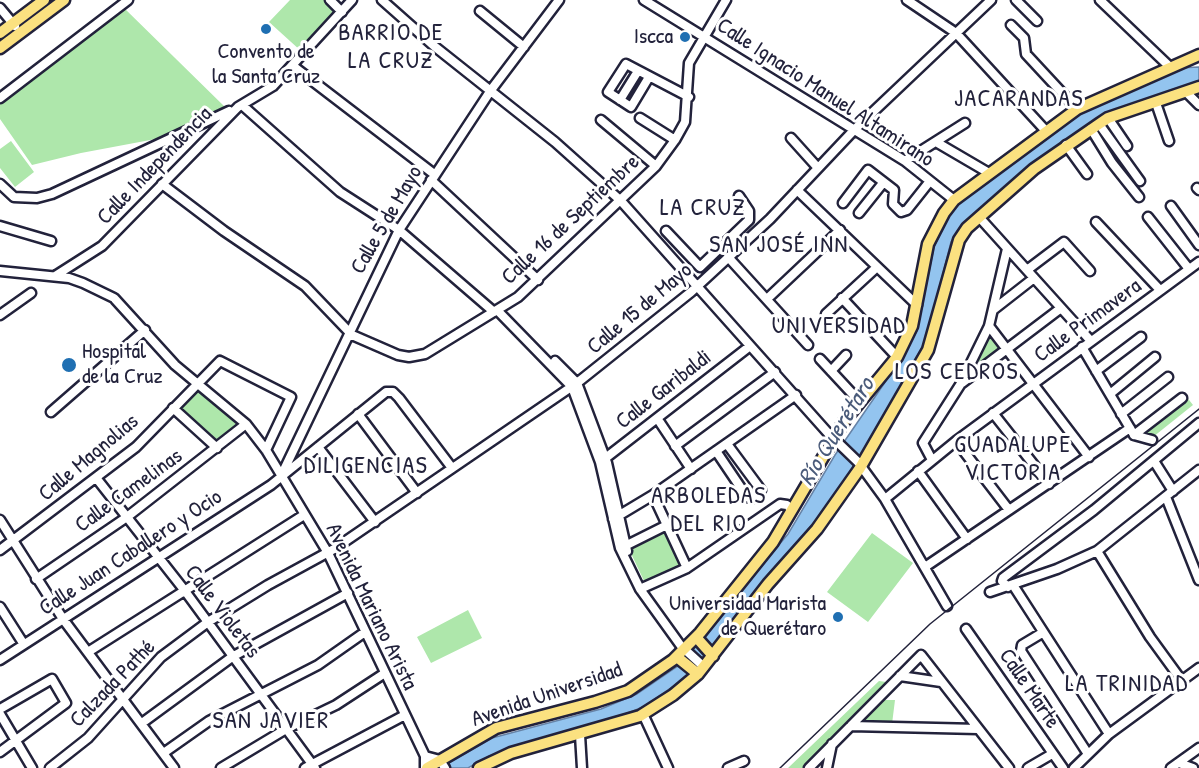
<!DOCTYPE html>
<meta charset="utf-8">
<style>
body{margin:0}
canvas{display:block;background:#fff}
</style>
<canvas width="1199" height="768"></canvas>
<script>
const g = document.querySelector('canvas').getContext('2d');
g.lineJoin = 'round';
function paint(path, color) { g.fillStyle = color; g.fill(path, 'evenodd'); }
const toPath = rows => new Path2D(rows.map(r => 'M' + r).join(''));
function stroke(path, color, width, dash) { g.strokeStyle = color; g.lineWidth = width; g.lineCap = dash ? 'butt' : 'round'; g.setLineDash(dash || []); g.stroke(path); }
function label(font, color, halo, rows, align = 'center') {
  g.font = font + ' "Patrick Hand",sans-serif'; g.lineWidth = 6; g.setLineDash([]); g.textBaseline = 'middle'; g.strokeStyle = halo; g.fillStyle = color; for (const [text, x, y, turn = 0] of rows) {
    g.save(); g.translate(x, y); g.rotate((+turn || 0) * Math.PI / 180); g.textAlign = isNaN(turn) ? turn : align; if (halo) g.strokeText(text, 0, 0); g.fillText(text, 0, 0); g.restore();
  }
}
paint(toPath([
 [290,0,326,0,338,11,301,51,269,22],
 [123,7,226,108,161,138,81,153,32,165,0,119,0,102],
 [11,141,34,172,15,187,0,168,0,149],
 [990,330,1004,347,962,382],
 [194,386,242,428,217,448,173,408],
 [1186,396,1193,405,1153,437,1138,434],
 [666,529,684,567,645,583,628,547],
 [872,533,913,563,868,622,827,592],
 [468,610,482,638,431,663,417,637],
 [879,681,894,683,878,700,895,700,892,724,854,722,809,768,788,768]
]), '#aee7ab');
const water = toPath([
 [1199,67,1199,80,1188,87,1107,115,1075,134,1022,173,959,229,951,242,926,340,863,453,817,519,766,577,713,649,691,674,643,707,612,719,489,756,468,768,440,768,492,738,601,709,637,694,678,666,788,534,835,455,901,359,917,331,934,247,948,217,963,199,1080,114,1178,68,1199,67]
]);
paint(water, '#93c4ef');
stroke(water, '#6683a7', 1.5);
const minor = toPath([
 [330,0,342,12],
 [382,0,434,46,555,142,621,201,828,433,858,462,885,499,947,606],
 [644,0,905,161,954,200],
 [907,0,956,33,1046,131],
 [1016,0,1037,21],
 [1100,0,1170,67],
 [0,8,15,26],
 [480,11,524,47],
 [1011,25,1024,38,1026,54,1077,109],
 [293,66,434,174],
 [649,77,631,107,608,92,626,64,689,97],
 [1186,92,1199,105],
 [0,98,128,0],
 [620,100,638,71],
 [1156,103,1169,141],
 [242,105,340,192,399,230,494,312],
 [640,118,675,140],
 [1108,118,1127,146],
 [601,120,656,166],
 [1099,124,1140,181],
 [1091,129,1112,163,1139,197],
 [791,138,818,168],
 [936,142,989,173],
 [1066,145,1087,174],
 [905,161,965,123],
 [431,180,538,280],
 [0,184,14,197,37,198,52,194,229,111],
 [162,184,224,231,305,286,352,335,398,355,409,357,425,354,518,297,656,166,675,140,685,122,689,63,726,0],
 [1197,188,1199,190],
 [797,190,917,305],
 [843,203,868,170,894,190,893,204,901,212,907,210,930,181],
 [1171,206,1199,245],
 [859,213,883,183],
 [979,217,1090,340],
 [1148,217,1189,269],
 [1096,222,1160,290],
 [0,226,51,241],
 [666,231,700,267,749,220,749,211,739,196],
 [728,257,808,345],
 [1027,270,1064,242,1090,271],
 [0,271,69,278,83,283,114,298,175,365,246,424,266,450,328,553,425,756,425,768],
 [55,276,102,246,238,107,273,86,352,0],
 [842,298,897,357],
 [767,299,840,230],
 [497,310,572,387,600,462,620,548,640,589,681,646,704,667],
 [993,310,1034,278],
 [826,314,877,267],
 [0,315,31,293],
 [989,326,1089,457],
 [1082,347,1134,435],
 [820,359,859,401],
 [555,361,577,383,607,463,627,551],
 [831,371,846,355],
 [1096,371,1141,337],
 [962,383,1061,308],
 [1110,394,1155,357],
 [173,408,217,448],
 [51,412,145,330],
 [993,413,1049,484],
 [358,414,417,493],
 [1121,414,1168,377],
 [657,418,691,469],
 [1134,435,1182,398],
 [1134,435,1152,440],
 [956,441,1009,510],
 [675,446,775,372],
 [318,447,375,522],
 [716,451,747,497,753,498,759,494,761,490,727,444],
 [603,460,750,346],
 [932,460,923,443,960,385,989,326,1007,249],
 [1154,461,1173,491],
 [918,471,967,539],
 [282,474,399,230,491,90,559,0],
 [97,479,185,591,315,768],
 [653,495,687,568],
 [1166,497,1199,580],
 [885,499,956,441,1199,262],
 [613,519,653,495,796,395],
 [0,520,63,619,174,768],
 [625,546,667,525],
 [0,550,136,447,220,361,291,397,266,450],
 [1097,551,1150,637,1182,681],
 [925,567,1130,428],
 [36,579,127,517,246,424],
 [1013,585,1109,734],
 [1008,587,1002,581,1003,578,1094,510,1199,423],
 [640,589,687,568,780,504,787,505,792,510],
 [990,592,1057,569,1097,551,1199,470],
 [0,607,23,643],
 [966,629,1063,768],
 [1042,633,1022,645,1021,651,1088,754],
 [88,652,304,515],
 [0,660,271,485,386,392,393,392,399,398,452,468],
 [900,676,941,682],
 [0,709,52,679,66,703,0,752],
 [0,714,32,768],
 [643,714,668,768],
 [142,723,232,657,348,593],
 [851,726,978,729],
 [580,735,582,768],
 [165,752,209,721,318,665,365,632],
 [425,756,440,760,445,768],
 [1179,763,1193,768],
 [50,768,88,738,161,657,208,622,268,585,334,549,577,383,691,292,770,219,855,129,991,0],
 [221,768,286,729,336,705,385,673],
 [305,768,405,715],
 [728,768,744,761],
 [809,768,921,655,1009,768],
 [827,768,832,744],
 [1028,768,1052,754],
 [1074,768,1109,734,1199,668],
 [1171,768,1199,748]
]);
const major = toPath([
 [0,33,44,0],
 [0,48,64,0],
 [696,637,713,656],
 [677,657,698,674],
 [427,768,496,728,595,702,628,691,673,660,700,633,773,542,845,420,897,357,912,326,928,244,944,213,954,200,1077,109,1199,55],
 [479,768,511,753,640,716,673,695,698,674,768,584,817,529,860,468,928,350,959,240,967,228,1034,169,1099,124,1108,118,1199,87]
]);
stroke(minor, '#22223b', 13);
stroke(major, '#22223b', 15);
stroke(minor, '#fff', 8);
stroke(major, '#fbe180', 10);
stroke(toPath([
 [780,768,930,624,1199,409]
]), '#22223b', 1.5);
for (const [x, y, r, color] of [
 [266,29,6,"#1f6fb2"],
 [685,37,6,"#1f6fb2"],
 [69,365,8,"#1f6fb2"],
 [838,617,6,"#1f6fb2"]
]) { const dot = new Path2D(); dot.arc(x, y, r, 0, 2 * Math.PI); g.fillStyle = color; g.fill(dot); stroke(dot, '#fff', 2); }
label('22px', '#22223b', '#fff', [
 ["Iscca",673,37],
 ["Convento de",266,52,"center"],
 ["la Santa Cruz",266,77,"center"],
 ["Hospital",82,352,"left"],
 ["de la Cruz",82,377,"left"],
 ["Universidad Marista",826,604],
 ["de Querétaro",826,629]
], 'right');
label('22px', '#22223b', '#fff', [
 ["Calle Ignacio Manuel Altamirano",825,93,33],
 ["Calle Independencia",155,166,-46],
 ["Calle 5 de Mayo",387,220,-60],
 ["Calle 16 de Septiembre",571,220,-43],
 ["Calle 15 de Mayo",640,309,-40],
 ["Calle Primavera",1088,321,-36],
 ["Calle Garibaldi",664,390,-38],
 ["Calle Magnolias",89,458,-40],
 ["Calle Camelinas",129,491,-36],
 ["Calle Juan Caballero y Ocio",131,553,-33],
 ["Avenida Mariano Arista",371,607,64],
 ["Calle Violetas",222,612,53],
 ["Calzada Pathé",113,684,-46],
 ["Calle Marte",1029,689,56],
 ["Avenida Universidad",547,695,-19]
]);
g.letterSpacing = '1.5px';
label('24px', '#22223b', '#fff', [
 ["BARRIO DE",391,34],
 ["LA CRUZ",391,62],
 ["JACARANDAS",1019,100],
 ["LA CRUZ",703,209],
 ["SAN JOSÉ INN",779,246],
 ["UNIVERSIDAD",839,327],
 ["LOS CEDROS",957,373],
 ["GUADALUPE",1013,446],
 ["VICTORIA",1013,474],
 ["DILIGENCIAS",366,467],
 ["ARBOLEDAS",709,497],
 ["DEL RIO",709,525],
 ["LA TRINIDAD",1127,685],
 ["SAN JAVIER",271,722]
]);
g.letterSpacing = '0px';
label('italic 24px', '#4a5b7a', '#fff', [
 ["Río Querétaro",837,432,-58]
]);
</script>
